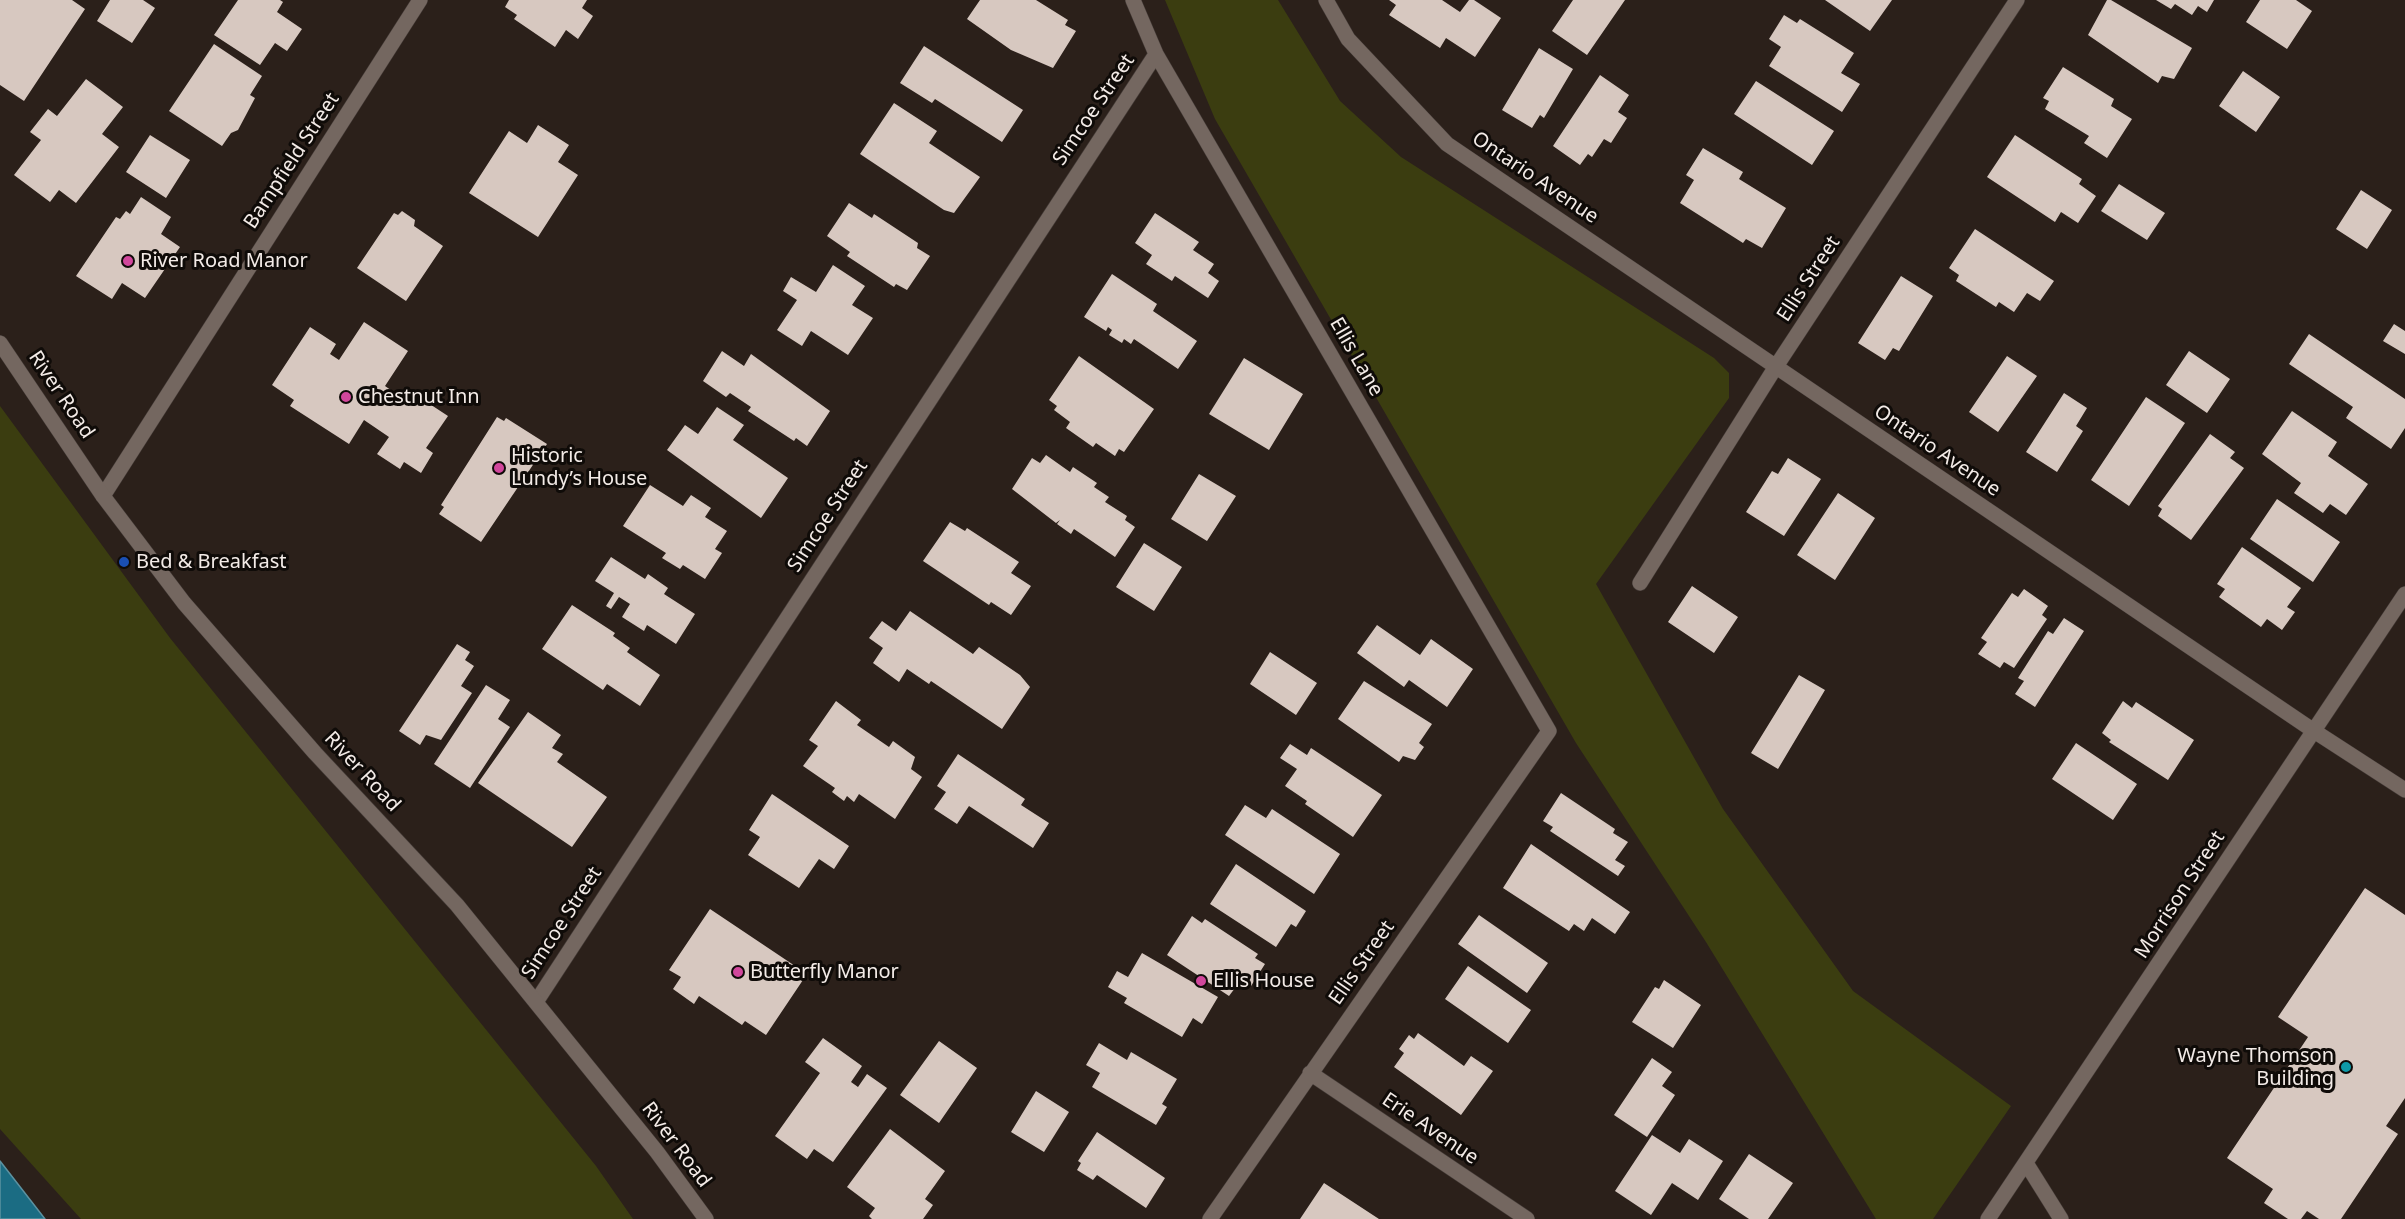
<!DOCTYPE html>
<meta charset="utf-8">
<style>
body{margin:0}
canvas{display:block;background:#2b201a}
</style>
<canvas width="2405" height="1219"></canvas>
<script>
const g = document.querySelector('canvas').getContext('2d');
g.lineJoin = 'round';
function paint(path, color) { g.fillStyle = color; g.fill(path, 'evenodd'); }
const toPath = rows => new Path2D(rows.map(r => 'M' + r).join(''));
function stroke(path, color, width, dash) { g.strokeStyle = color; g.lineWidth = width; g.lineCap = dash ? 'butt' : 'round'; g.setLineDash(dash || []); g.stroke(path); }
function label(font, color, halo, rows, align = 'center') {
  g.font = font + ' "Noto Sans",sans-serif'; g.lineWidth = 6; g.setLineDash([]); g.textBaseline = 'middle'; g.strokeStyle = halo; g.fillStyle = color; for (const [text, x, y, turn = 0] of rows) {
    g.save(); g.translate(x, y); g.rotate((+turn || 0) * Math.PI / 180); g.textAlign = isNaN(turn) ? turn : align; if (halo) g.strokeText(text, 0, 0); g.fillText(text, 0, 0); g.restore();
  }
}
paint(toPath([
 [1165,0,1278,0,1340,101,1401,157,1714,358,1729,373,1729,398,1596,584,1723,809,1853,991,2011,1106,1933,1219,1876,1219,1706,942,1576,743,1215,119],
 [0,406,170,638,596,1166,633,1219,81,1219,0,1129]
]), '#3b3d10');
const water = toPath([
 [0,1161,45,1219,0,1219,0,1161]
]);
paint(water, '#1b6c83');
stroke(water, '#5c92a1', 1.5);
paint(toPath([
 [0,0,72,0,85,9,24,101,0,85],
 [110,0,143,0,155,8,132,43,97,21],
 [238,0,280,0,283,2,277,12,302,29,287,51,275,43,260,65,214,35],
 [509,0,587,0,582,8,593,16,578,39,566,30,555,47,514,19,517,15,505,7],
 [980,0,1036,0,1068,20,1065,25,1076,31,1053,68,1011,50,967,19],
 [1389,0,1442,0,1460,12,1469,0,1474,0,1501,18,1475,57,1446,38,1440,48,1389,15,1396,5],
 [1573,0,1625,0,1587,55,1552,31],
 [1825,0,1892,0,1870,31],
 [2107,0,2111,0,2192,48,2174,79,2162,76,2158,83,2088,35],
 [2156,0,2214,0,2207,12,2198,6,2192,15,2175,4,2171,9],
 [2260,0,2296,0,2312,11,2287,49,2246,22],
 [1784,15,1797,23,1800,19,1854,53,1841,73,1860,84,1842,112,1769,66,1781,47,1769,39],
 [214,44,262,76,250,95,255,98,238,130,231,133,222,146,169,111],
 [924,46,1023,110,1002,142,935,99,932,103,900,83],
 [1539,48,1573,69,1544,118,1540,115,1532,128,1502,110],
 [2063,67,2114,99,2111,106,2132,119,2107,158,2084,143,2089,136,2045,109,2049,101,2043,98],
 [2243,71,2280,97,2256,132,2219,106],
 [1600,75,1629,95,1618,112,1627,118,1611,143,1604,139,1592,157,1588,154,1580,165,1553,146],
 [86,79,123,107,102,134,119,147,76,203,59,190,50,202,14,175,41,140,30,132,48,109,57,116],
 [1756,81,1834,131,1812,165,1734,114],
 [894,103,937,131,929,143,980,177,954,213,944,210,860,154],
 [538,125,569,145,558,162,578,175,538,237,469,193,509,131,527,143],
 [150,135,190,160,166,198,126,172],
 [2015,135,2082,179,2079,184,2096,196,2078,223,2061,212,2055,222,1987,177],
 [1703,148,1743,172,1739,179,1786,208,1762,248,1746,239,1743,243,1680,203,1694,180,1686,175],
 [2119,184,2165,213,2147,240,2101,211],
 [2361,190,2392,210,2367,249,2336,229],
 [141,197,171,217,161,234,180,247,145,298,122,283,112,299,76,276,116,217,120,219,126,211,130,214],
 [849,203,872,218,874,214,918,243,917,248,930,256,907,290,896,284,894,287,847,256,850,252,827,236],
 [402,211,415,220,414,226,443,246,406,301,357,268,394,213,398,215],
 [1155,213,1199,242,1193,250,1214,264,1208,273,1219,281,1208,298,1175,276,1172,281,1146,264,1152,255,1135,243],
 [1975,229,2054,281,2040,301,2027,293,2014,312,1999,302,1996,307,1956,281,1959,275,1949,268],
 [833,265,865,286,852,305,873,318,848,355,811,331,802,346,777,330,797,300,783,291,791,277,816,292],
 [1112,274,1157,304,1153,311,1197,341,1178,369,1134,339,1131,344,1124,339,1122,343,1109,335,1112,330,1108,327,1106,331,1084,317],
 [1901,276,1933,296,1899,351,1893,348,1885,360,1858,343],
 [364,322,408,351,385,386,411,404,416,395,448,416,426,448,433,453,421,473,404,462,400,469,377,454,389,437,364,420,349,444,290,406,294,400,272,385,310,327,336,344,330,354,339,360],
 [2394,324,2405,331,2405,354,2383,341],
 [2309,334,2405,399,2405,428,2391,449,2346,418,2353,407,2289,364],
 [722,351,744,366,751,354,830,411,807,446,796,438,794,441,748,411,751,407,730,393,726,397,703,381],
 [2189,351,2230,379,2207,413,2166,385],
 [1079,356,1154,409,1124,452,1119,449,1115,456,1096,443,1093,447,1066,428,1070,422,1054,410,1057,406,1049,400],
 [2007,356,2037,376,1998,432,1969,412],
 [1244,358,1303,394,1269,450,1209,414],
 [2064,393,2087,408,2076,426,2083,431,2057,472,2026,452],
 [2146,397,2185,423,2129,506,2091,480],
 [717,407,744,425,733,440,788,478,761,518,667,450,685,425,698,434],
 [2292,411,2337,442,2328,456,2368,484,2346,515,2330,504,2323,513,2294,493,2301,483,2262,454],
 [497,417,504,421,506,418,547,444,481,542,439,514,444,507,441,505],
 [2210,434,2235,452,2230,458,2244,468,2191,540,2158,516,2162,509,2158,506],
 [1046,455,1070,472,1073,467,1097,483,1094,487,1109,497,1105,502,1127,516,1125,520,1135,527,1115,557,1074,529,1071,534,1057,524,1060,520,1056,523,1012,489,1032,458,1040,463],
 [1788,458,1821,479,1784,536,1746,512,1772,471,1778,474],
 [1199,474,1236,496,1207,541,1171,519],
 [650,485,683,506,691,495,711,508,705,517,727,531,715,549,722,553,705,579,683,565,680,569,662,558,666,553,623,526],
 [1838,493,1875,518,1835,580,1797,555],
 [2277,499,2340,542,2313,582,2250,539],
 [950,522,965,531,967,528,1019,562,1011,573,1031,586,1011,615,991,602,989,605,923,561],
 [1144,543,1182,567,1154,611,1116,587],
 [2242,547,2301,588,2287,607,2295,612,2282,630,2267,619,2261,627,2219,597,2225,589,2217,584],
 [611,557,645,579,648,574,668,588,664,594,695,614,676,644,647,625,644,631,622,617,630,604,619,597,611,609,606,606,614,593,595,581],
 [1692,586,1738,617,1714,653,1668,622],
 [2024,589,2048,606,2042,615,2047,619,2014,668,2004,662,2000,668,1978,654,1987,642,1981,638,2012,593,2018,597],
 [572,605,615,633,613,636,630,648,627,652,660,675,640,706,607,684,603,690,542,649],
 [910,611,973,654,979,647,1020,675,1030,687,1002,729,931,681,929,684,907,669,899,682,873,663,883,648,869,638,882,621,896,631],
 [2064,618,2084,631,2035,707,2015,694,2024,681,2018,678,2048,631,2053,634],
 [1377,625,1420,655,1431,639,1473,669,1447,707,1409,680,1404,687,1357,653],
 [457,644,470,652,465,660,474,666,461,686,472,693,441,740,426,735,420,745,399,731],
 [1270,652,1317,683,1296,715,1250,684],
 [1799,675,1825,690,1778,769,1751,753],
 [1364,681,1432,724,1419,743,1424,747,1415,760,1403,756,1399,762,1338,719],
 [486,685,510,700,498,719,510,727,470,788,434,764],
 [836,701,861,720,857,725,889,747,893,741,915,757,911,769,922,777,895,819,859,794,854,802,847,796,844,801,832,792,835,788,803,766,818,746,809,740],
 [2123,701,2132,708,2136,702,2194,740,2168,780,2109,742,2111,740,2102,733],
 [528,712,561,735,552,748,563,754,557,762,607,797,572,847,478,783],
 [2076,743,2137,784,2113,820,2052,779],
 [1290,744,1307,755,1311,748,1382,795,1353,837,1305,804,1307,801,1285,786,1297,769,1280,758],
 [958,754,1025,799,1021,805,1049,823,1033,848,969,806,957,824,934,809,946,792,937,786],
 [1561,793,1615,829,1613,833,1628,842,1615,860,1625,866,1618,876,1550,831,1553,827,1543,821],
 [772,794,849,846,834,869,819,859,799,888,748,855,760,837,749,830],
 [1245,805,1266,818,1272,809,1340,854,1314,894,1225,835],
 [1531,844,1630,912,1615,934,1592,918,1584,931,1574,924,1569,931,1503,888],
 [1236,864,1306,911,1296,927,1291,924,1276,947,1210,904],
 [2365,888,2405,915,2405,1098,2386,1126,2398,1134,2341,1219,2319,1219,2307,1211,2301,1219,2288,1219,2264,1203,2273,1189,2227,1158,2308,1037,2278,1017],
 [710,909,807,974,766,1035,745,1021,742,1025,699,996,694,1004,673,989,681,977,669,970],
 [1479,915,1548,963,1527,993,1458,944],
 [1192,916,1202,923,1205,919,1258,954,1255,958,1265,964,1251,986,1241,980,1229,996,1167,955],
 [1142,953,1218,997,1202,1024,1193,1018,1182,1037,1124,1003,1127,998,1108,987,1117,971,1128,977],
 [1468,966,1531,1010,1508,1043,1445,999],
 [1664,980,1701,1005,1673,1048,1632,1022,1655,987,1659,989],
 [1418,1033,1464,1066,1471,1056,1493,1071,1461,1115,1394,1067,1404,1053,1399,1049,1409,1035,1414,1039],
 [823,1038,862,1066,851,1082,858,1087,867,1074,887,1088,833,1162,814,1149,807,1159,775,1136,820,1073,805,1062],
 [939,1041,977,1068,939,1123,900,1095],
 [1099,1043,1127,1060,1131,1052,1177,1079,1162,1104,1167,1107,1156,1125,1092,1087,1100,1073,1086,1065],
 [1652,1058,1672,1072,1662,1086,1675,1095,1647,1137,1614,1115],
 [1036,1091,1069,1112,1044,1152,1011,1132],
 [890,1129,945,1171,925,1199,933,1205,923,1219,872,1219,869,1216,875,1208,847,1187],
 [1097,1132,1165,1178,1146,1208,1097,1175,1093,1180,1077,1170,1081,1163,1078,1161],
 [1652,1135,1680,1153,1689,1139,1723,1161,1698,1200,1672,1183,1651,1215,1615,1191],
 [1749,1154,1793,1183,1768,1219,1749,1219,1719,1199],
 [1324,1183,1379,1219,1300,1219]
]), '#d7c8c0');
const street = toPath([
 [1133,0,1156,54,1549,731,1210,1219],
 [1326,0,1348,39,1447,144,2314,731,2405,790],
 [103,496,420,0],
 [1640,583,1775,368,2017,0],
 [536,1002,1156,54],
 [1310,1073,1527,1219],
 [2026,1163,2061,1219],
 [1988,1219,2405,594]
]);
const secondary = toPath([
 [0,343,103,496,184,603,315,753,457,905,657,1152,706,1219]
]);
stroke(street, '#443b37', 16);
stroke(secondary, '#443b37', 16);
stroke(street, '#746760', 15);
stroke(secondary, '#746760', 15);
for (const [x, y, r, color] of [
 [128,261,6,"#d1479c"],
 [346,397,6,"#d1479c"],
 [499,468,6,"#d1479c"],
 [124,562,6,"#1a4fb4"],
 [738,972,6,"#d1479c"],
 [1201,981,6,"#d1479c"],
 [2346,1067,6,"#0f9aa8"]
]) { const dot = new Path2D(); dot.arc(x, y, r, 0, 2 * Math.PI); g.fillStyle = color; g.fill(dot); stroke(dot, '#0f0b08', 2); }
label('20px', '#f3ebe7', '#0f0b08', [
 ["Simcoe Street",1094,110,-56],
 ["Bampfield Street",292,161,-57],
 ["Ontario Avenue",1535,178,34],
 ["Ellis Street",1809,279,-57],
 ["Ellis Lane",1356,357,60],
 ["River Road",61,395,56],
 ["Ontario Avenue",1937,451,34],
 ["Simcoe Street",828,516,-57],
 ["River Road",362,772,47],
 ["Morrison Street",2180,895,-57],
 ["Simcoe Street",562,923,-57],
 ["Ellis Street",1362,963,-55],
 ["Erie Avenue",1430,1129,34],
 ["River Road",676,1145,53]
]);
label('20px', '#f3ebe7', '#0f0b08', [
 ["River Road Manor",140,261],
 ["Chestnut Inn",358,397],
 ["Historic",511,456],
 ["Lundy’s House",511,479],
 ["Bed & Breakfast",136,562],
 ["Butterfly Manor",750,972],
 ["Ellis House",1213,981],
 ["Wayne Thomson",2334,1056,"right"],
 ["Building",2334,1079,"right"]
], 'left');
</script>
